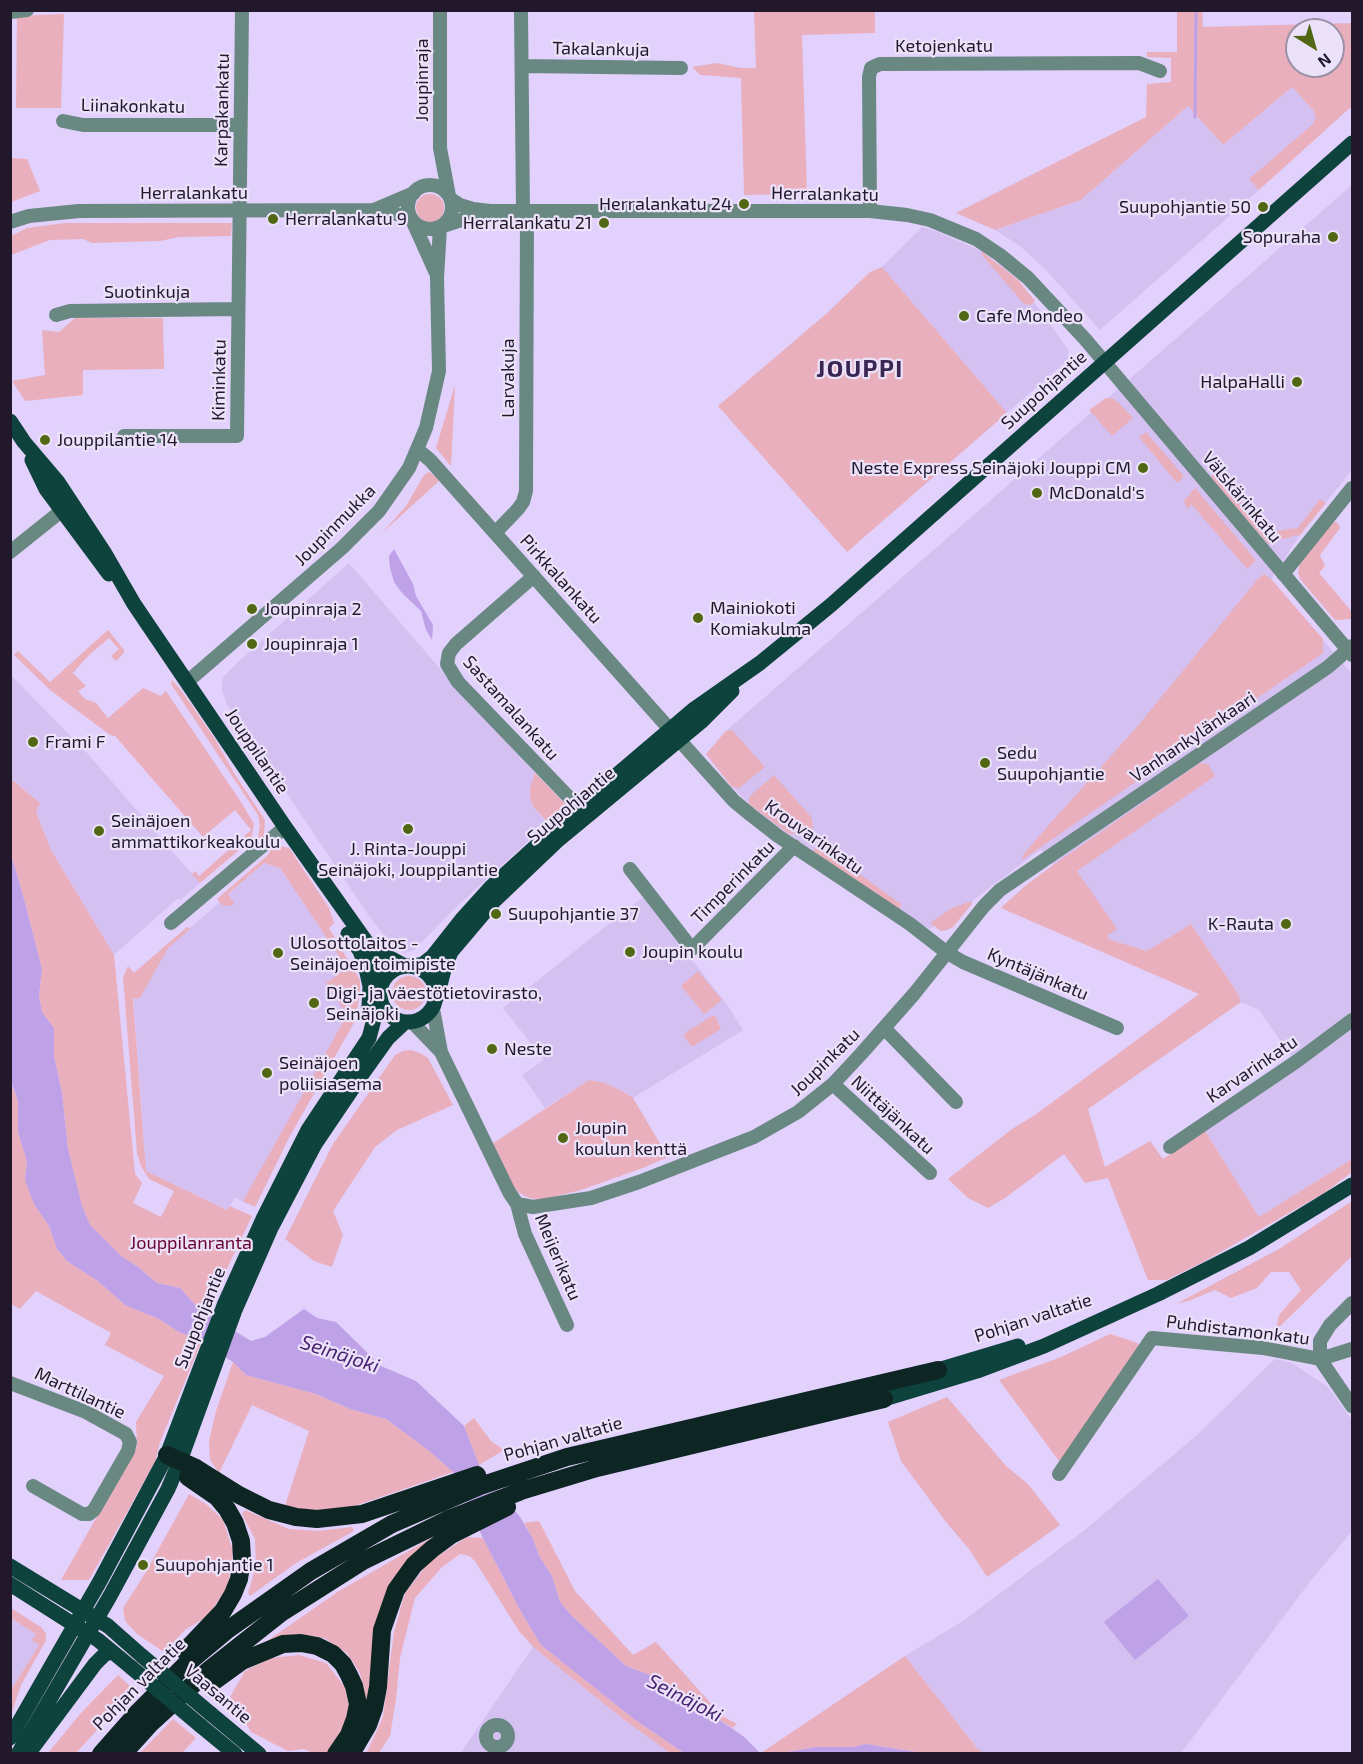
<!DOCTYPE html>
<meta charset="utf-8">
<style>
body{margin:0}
#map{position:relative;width:1363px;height:1764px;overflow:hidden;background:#e2d0fd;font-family:"Exo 2",sans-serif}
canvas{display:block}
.frame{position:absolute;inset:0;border:12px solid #21182c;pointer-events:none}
.north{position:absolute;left:1285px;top:18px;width:60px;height:60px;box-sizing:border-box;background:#ebe2f9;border:2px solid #9a91a7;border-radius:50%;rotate:143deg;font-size:16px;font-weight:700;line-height:24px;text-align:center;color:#21182c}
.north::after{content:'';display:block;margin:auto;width:21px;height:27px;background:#526714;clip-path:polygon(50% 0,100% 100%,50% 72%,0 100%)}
</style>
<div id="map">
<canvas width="1363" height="1764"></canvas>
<div class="frame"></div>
<div class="north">N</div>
</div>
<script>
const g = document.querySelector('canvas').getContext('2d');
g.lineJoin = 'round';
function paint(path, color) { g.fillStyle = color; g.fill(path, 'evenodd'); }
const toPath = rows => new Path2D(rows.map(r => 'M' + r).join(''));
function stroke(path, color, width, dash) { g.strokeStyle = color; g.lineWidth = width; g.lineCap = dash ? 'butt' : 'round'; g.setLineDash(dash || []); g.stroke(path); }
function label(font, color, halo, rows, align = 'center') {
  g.font = font + ' "Exo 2",sans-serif'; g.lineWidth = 4.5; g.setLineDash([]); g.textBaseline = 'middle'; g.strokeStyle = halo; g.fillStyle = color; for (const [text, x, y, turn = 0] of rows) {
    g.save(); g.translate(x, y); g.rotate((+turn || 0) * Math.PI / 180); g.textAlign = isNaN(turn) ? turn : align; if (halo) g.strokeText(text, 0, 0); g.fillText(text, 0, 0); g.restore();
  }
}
paint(toPath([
 [1292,87,1313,110,1316,116,1313,124,1250,179,1259,190,1100,330,1046,270,1020,246,995,230,1081,200,1188,106,1223,145],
 [1352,185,1352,470,1300,535,1271,579,1352,674,1352,1159,1259,1217,1205,1131,1298,1066,1259,1010,1241,1002,1237,992,1191,924,1147,951,1108,939,1041,849,972,901,971,905,947,930,941,931,935,926,929,929,899,910,766,819,732,787,706,754,726,731],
 [922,227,938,232,981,251,1004,268,1018,280,1068,349,1069,359,1007,413,882,267],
 [349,563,447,677,535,773,530,788,530,798,533,806,548,823,455,908,414,950,404,953,392,945,369,916,227,704,222,691,222,678,238,662],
 [10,674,87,753,200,883,180,900,178,898,114,955,51,850,36,812,40,803,11,778],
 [264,863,280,868,357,982,353,1019,334,1048,247,1204,235,1197,228,1210,146,1171,132,979],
 [643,897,728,1006,743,1030,633,1098,622,1091,605,1083,590,1080,545,1108,522,1075,544,1060,503,1008],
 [1275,1359,1292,1363,1328,1387,1352,1420,1352,1531,1309,1583,1181,1753,983,1753,977,1748,905,1656,963,1621,1086,1529,1197,1435],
 [11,1608,46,1634,46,1640,21,1685,11,1715],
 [533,1647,623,1719,670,1753,460,1754]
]), '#d4c1f2');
paint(toPath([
 [754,11,875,11,875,33,802,35,807,194,744,195,741,78,700,75,692,67,717,63,741,68,756,68],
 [1177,11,1202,11,1203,27,1352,23,1352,106,1259,190,1249,179,1313,124,1316,117,1313,110,1292,87,1223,145,1188,106,1081,200,995,230,956,213,1146,117,1147,84,1171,82,1171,58,1147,57,1147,52,1177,52],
 [1297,30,1333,30,1333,66,1297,66],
 [64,14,61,108,16,108,17,16],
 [11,158,27,159,40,191,11,202],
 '416 208a14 14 0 1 1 28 0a14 14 0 1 1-28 0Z',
 [65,223,232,223,231,236,179,237,160,241,92,243,83,239,50,240,11,255,11,236,27,228],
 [981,251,1018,280,1035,301,1031,305,1024,304,982,255],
 [882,267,1007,413,847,552,718,406,826,314,870,272],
 [75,318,163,318,164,369,83,370,83,395,25,401,11,379,11,376,12,381,45,375,42,330,59,332],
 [455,385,451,466,436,448],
 [1106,398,1112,398,1119,403,1133,418,1112,436,1089,410],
 [1146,432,1183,475,1182,479,1177,483,1139,437],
 [429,472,440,480,381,534,406,506,424,475],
 [1216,472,1266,532,1298,528,1320,499,1326,503,1300,535,1272,541,1268,544,1212,479,1211,476],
 [1195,488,1255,559,1254,563,1247,569,1192,505,1187,509,1184,501],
 [1333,521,1338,523,1340,528,1320,555,1325,566,1319,573,1352,612,1352,619,1335,620,1300,579,1298,572,1300,563],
 [1264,574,1271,579,1323,639,1323,653,1022,860,1023,855,1040,835,1136,728,1257,580],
 [108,630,124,650,124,653,116,661,111,656,119,649,109,638,88,656,73,673,86,686,78,691,85,699,96,703,108,718,143,688,161,696,166,691,241,802,254,824,251,840,200,883,192,874,195,871,199,876,251,830,235,810,203,837,115,736,110,735,50,690,14,655,18,651,50,682],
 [172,680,181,690,215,739,234,773,265,820,264,834,260,840,258,837,260,826,258,815,171,684],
 [732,730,765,767,739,788,732,787,706,754,726,731],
 [1200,763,1208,764,1215,776,1077,871,1117,929,1108,935,1108,939,1147,951,1191,924,1237,992,1241,1002,1088,1109,1105,1167,1150,1141,1163,1159,1205,1131,1259,1217,1352,1159,1352,1172,1324,1193,1203,1262,1166,1280,1148,1280,1108,1178,1085,1183,1064,1154,1005,1198,988,1208,968,1198,948,1179,1012,1129,1035,1115,1199,994,1001,908,1025,886,1052,866],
 [535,773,567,806,548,823,533,806,530,798,530,788],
 [774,775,812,818,813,829,789,834,748,803,750,796],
 [10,778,40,803,36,812,51,850,114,955,135,1174,142,1183,133,1203,161,1217,174,1191,149,1179,141,1166,137,1153,123,977,128,966,134,973,187,927,190,929,168,948,140,998,133,999,146,1171,227,1210,230,1206,252,1216,214,1296,209,1315,199,1309,180,1288,157,1283,138,1267,121,1256,90,1225,82,1206,68,1149,62,1093,54,1056,54,1028,42,1012,39,996,42,969,24,899,13,861,11,859],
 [278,845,289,848,329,908,334,923,329,928,360,980,360,993,355,1021,290,1136,255,1207,243,1201,347,1015,326,983,347,968,280,868,264,863,228,894,234,903,231,906,222,905,217,899,267,856,273,847],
 [822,847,901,904,899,910,813,851,816,848],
 [972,901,971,905,953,927,947,930,941,931,930,923,952,908],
 [698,971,722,1000,704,1014,681,986],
 '392 993a17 17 0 1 1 34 0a17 17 0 1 1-34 0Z',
 [712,1016,715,1016,721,1029,693,1046,691,1046,684,1036,685,1033],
 [411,1050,420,1053,428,1058,453,1105,397,1130,375,1147,333,1211,343,1235,332,1267,314,1261,285,1239,333,1144,395,1055,403,1051],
 [589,1080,605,1083,622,1091,633,1098,668,1157,643,1168,581,1190,540,1200,529,1198,518,1192,509,1181,492,1144],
 [10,1081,18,1101,18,1132,27,1161,25,1180,34,1204,49,1226,57,1249,67,1261,98,1281,125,1305,159,1319,179,1332,197,1339,200,1345,160,1442,155,1462,89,1580,61,1580,137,1446,136,1422,164,1376,105,1345,111,1333,36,1291,20,1309,11,1304],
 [1352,1201,1352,1256,1276,1330,1279,1315,1301,1290,1289,1272,1271,1272,1257,1288,1231,1298,1215,1290,1188,1301,1176,1304,1279,1249],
 [1110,1334,1129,1340,1144,1346,1062,1465,999,1380,1061,1357],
 [233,1362,246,1375,316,1394,350,1409,386,1419,428,1450,453,1472,346,1509,312,1512,284,1509,309,1431,252,1405,219,1473,210,1460,209,1441,216,1411],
 [947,1397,1006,1466,1028,1484,1060,1525,987,1577,969,1549,946,1522,901,1461,888,1422],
 [474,1418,491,1441,504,1450,479,1465,464,1426],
 [189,1494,206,1504,223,1520,233,1551,228,1586,208,1616,185,1630,164,1652,137,1634,125,1621,123,1608,146,1572],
 [245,1510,289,1529,318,1531,352,1527,354,1531,296,1563,250,1596,248,1593,256,1566,255,1539,242,1514],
 [539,1521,575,1591,633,1655,656,1642,722,1716,737,1724,732,1728,658,1678,626,1666,571,1615,560,1602,552,1576,539,1556,533,1539,524,1523],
 [440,1533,392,1583,376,1620,366,1717,365,1696,360,1673,347,1653,324,1638,300,1634,254,1650,339,1591],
 [467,1537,483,1538,520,1610,541,1645,634,1719,684,1753,670,1753,623,1719,533,1647,519,1631,475,1561,469,1556,460,1554,442,1567,415,1598,400,1658,396,1699,390,1736,379,1753,366,1754,383,1717,394,1632,405,1593,430,1561],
 [11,1608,42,1628,46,1634,46,1640,21,1685,11,1715,11,1690,39,1645,32,1640,36,1634,11,1618],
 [299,1655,326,1663,345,1687,351,1715,338,1741,327,1753,313,1753,304,1749,288,1751,251,1732,230,1697,245,1671,271,1658],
 [905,1656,977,1748,983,1753,922,1753,866,1744,853,1747,816,1747,782,1753,761,1753],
 [118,1675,134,1690,76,1753,48,1753,81,1713],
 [173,1719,196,1738,182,1753,140,1753]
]), '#e9afbc');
paint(toPath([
 [394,549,413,584,416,596,433,625,432,640,426,630,421,611,402,593,394,582,390,568,389,556],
 [11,859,13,861,24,899,42,969,39,996,42,1012,54,1028,54,1056,62,1093,68,1149,82,1206,90,1225,121,1256,138,1267,157,1283,180,1288,199,1309,251,1341,265,1337,304,1309,317,1318,336,1322,381,1366,416,1381,464,1426,479,1465,520,1517,533,1539,539,1556,552,1576,560,1602,571,1615,626,1666,658,1678,743,1736,759,1752,777,1753,684,1753,634,1719,541,1645,520,1610,483,1538,453,1472,428,1450,386,1419,350,1409,316,1394,246,1375,233,1362,197,1339,179,1332,159,1319,125,1305,98,1281,67,1261,57,1249,49,1226,34,1204,25,1180,27,1161,18,1132,18,1101,11,1081],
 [1158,1579,1189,1616,1135,1660,1104,1622],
 [866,1744,922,1753,782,1753,816,1747,853,1747]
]), '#bea1e7');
stroke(toPath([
 [1195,117,1196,10]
]), '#bea1e7', 3);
stroke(toPath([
 [440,10,440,148,449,196],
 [521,10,523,211],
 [10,12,27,10],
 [522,66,681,68],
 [63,121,83,125,240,125],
 '408 207a22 22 0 1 1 44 0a22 22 0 1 1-44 0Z',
 [451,199,460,205,473,209,490,211,870,211,907,215,930,220,976,239,1000,255,1028,278,1085,339,1352,655],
 [378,209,411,218],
 [870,211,869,77,871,68,880,64,1139,63,1160,71],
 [10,222,29,216,79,211,374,210,414,193],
 [413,222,436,273],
 [443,226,485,212],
 [56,315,70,311,238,309],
 [124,436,237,436,242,10],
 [418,450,430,460,698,761,734,801,751,815,778,836,910,924,946,952,963,962,1117,1028],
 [495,533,518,509,523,502,526,491,527,211],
 [10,552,70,504],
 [1283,574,1352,488],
 [534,576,456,644,449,653,447,664,458,682,585,814],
 [187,682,342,548,379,511,409,468,426,428,439,371,437,278,440,227],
 [630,869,692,949,794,846],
 [171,923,285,827],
 [433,1009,441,1052,509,1192,517,1204,533,1207,591,1198,639,1182,754,1137,798,1112,833,1084,861,1054,914,994,984,906,1000,890,1328,667,1352,646],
 [412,1022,441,1052],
 [884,1028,956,1102],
 [833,1084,930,1173],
 [1170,1147,1297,1061,1352,1020],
 [517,1204,525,1234,567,1325],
 [1320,1359,1320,1341,1330,1325,1352,1303],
 [1320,1359,1352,1406],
 [10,1383,86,1412,126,1434,130,1442,128,1451,94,1510,89,1514,82,1514,33,1486],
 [1059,1474,1152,1338,1263,1348,1320,1359,1352,1349],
 '486 1736a11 11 0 1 1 22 0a11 11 0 1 1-22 0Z'
]), '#698882', 14);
stroke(toPath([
 [10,421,24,442,58,482,104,552,134,604,285,827,370,947,380,968,382,982],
 [32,460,46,489,109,574],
 [348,934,360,951,365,964,370,986,369,1007],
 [370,947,405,966],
 '380 994a28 28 0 1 1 56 0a28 28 0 1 1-56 0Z',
 [414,966,423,964,433,956,463,918,491,887,579,807,693,710,760,663,831,605,1352,143],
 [437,997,445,966,451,952,495,900,557,841,702,721,732,691],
 [938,1370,1018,1346],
 [884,1399,980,1370,1044,1346,1158,1294,1249,1248,1352,1185],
 [10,1566,108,1626,142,1656],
 [10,1584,98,1640,132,1668],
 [211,1714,259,1754],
 [201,1726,235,1754],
 [10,1738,100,1581,167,1455,225,1303,263,1219,308,1130,369,1038,380,997],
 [18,1754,110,1596,168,1489,180,1461,235,1310,271,1228,305,1163,315,1144,363,1073,388,1038,405,1022],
 [28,1754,95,1664,105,1654,112,1652]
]), '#0e423c', 15);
stroke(toPath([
 [167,1455,196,1468,239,1495,269,1510,296,1517,317,1519,362,1514,477,1475],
 [185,1651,223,1611,233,1594,239,1579,242,1559,241,1541,235,1523,227,1509,217,1497,188,1477],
 [213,1682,242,1661,283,1644,301,1643,317,1646,333,1654,343,1664,349,1675,354,1686,358,1704,355,1719,349,1735,336,1754],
 [101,1754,139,1711,184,1666,226,1631,311,1571,392,1524,480,1486,567,1457,938,1370],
 [123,1754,151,1723,210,1669,281,1613,363,1561,447,1520,521,1491,597,1468,884,1399],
 [351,1754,368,1725,374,1708,378,1687,382,1630,396,1590,414,1565,432,1549,451,1535,507,1507]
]), '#0d2623', 18);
stroke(toPath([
 [142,1656,211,1714],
 [132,1668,201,1726]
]), '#0e423c', 15);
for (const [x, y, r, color] of [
 [744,204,6,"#526714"],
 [1263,207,6,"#526714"],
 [273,219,6,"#526714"],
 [604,223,6,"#526714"],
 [1333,237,6,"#526714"],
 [964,316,6,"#526714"],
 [1297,382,6,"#526714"],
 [45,440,6,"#526714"],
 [1143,468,6,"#526714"],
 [1037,493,6,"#526714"],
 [252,609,6,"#526714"],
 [698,618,6,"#526714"],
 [252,644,6,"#526714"],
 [33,742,6,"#526714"],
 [985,763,6,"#526714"],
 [408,829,6,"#526714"],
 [99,831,6,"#526714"],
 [496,914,6,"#526714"],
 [1286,924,6,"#526714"],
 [630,952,6,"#526714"],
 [278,953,6,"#526714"],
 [314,1003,6,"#526714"],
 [492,1049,6,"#526714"],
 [267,1073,6,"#526714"],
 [563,1138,6,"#526714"],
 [143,1565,6,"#526714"]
]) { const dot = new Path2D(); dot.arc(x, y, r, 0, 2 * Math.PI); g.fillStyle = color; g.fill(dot); stroke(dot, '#ebe2f9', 2); }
label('18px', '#21182c', '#ebe2f9', [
 ["Ketojenkatu",944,46],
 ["Takalankuja",601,49,1],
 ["Joupinraja",422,80,-90],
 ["Liinakonkatu",133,106,1],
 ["Karpakankatu",222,110,-89],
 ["Herralankatu",194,193],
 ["Herralankatu",825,194,1],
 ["Suotinkuja",147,292],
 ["Larvakuja",508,378,-90],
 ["Kiminkatu",219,380,-89],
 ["Suupohjantie",1044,390,-42],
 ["Välskärinkatu",1242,497,50],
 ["Joupinmukka",335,525,-45],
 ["Pirkkalankatu",561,579,48],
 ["Sastamalankatu",511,708,48],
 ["Vanhankylänkaari",1193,737,-34],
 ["Jouppilantie",257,751,56],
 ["Suupohjantie",571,805,-40],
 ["Krouvarinkatu",814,837,35],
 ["Timperinkatu",733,882,-45],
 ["Kyntäjänkatu",1038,974,23],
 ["Joupinkatu",825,1062,-44],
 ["Karvarinkatu",1252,1069,-34],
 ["Niittäjänkatu",893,1115,43],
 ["Meijerikatu",558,1257,67],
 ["Suupohjantie",200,1318,-68],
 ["Pohjan valtatie",1033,1318,-18],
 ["Puhdistamonkatu",1238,1330,7],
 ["Marttilantie",80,1393,25],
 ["Pohjan valtatie",563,1439,-16],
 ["Pohjan valtatie",139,1684,-45],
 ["Vaasantie",218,1694,40]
]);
label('18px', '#21182c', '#ebe2f9', [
 ["Herralankatu 24",732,204,"right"],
 ["Suupohjantie 50",1251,207,"right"],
 ["Herralankatu 9",285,219],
 ["Herralankatu 21",592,223,"right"],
 ["Sopuraha",1321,237,"right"],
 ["Cafe Mondeo",976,316],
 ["HalpaHalli",1285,382,"right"],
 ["Jouppilantie 14",57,440],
 ["Neste Express Seinäjoki Jouppi CM",1131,468,"right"],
 ["McDonald's",1049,493],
 ["Mainiokoti",710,608],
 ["Komiakulma",710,629],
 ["Joupinraja 2",264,609],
 ["Joupinraja 1",264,644],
 ["Frami F",45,742],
 ["Sedu",997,753],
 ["Suupohjantie",997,774],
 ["Seinäjoen",111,821],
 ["ammattikorkeakoulu",111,842],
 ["J. Rinta-Jouppi",408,849,"center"],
 ["Seinäjoki, Jouppilantie",408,870,"center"],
 ["Suupohjantie 37",508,914],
 ["K-Rauta",1274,924,"right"],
 ["Ulosottolaitos -",290,943],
 ["Seinäjoen toimipiste",290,964],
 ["Joupin koulu",642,952],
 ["Digi- ja väestötietovirasto,",326,993],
 ["Seinäjoki",326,1014],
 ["Neste",504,1049],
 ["Seinäjoen",279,1063],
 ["poliisiasema",279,1084],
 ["Joupin",575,1128],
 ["koulun kenttä",575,1149],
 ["Suupohjantie 1",155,1565]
], 'left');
label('18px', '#68022f', '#ebe2f9', [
 ["Jouppilanranta",191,1243]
]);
label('italic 20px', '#4a2172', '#ebe2f9', [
 ["Seinäjoki",340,1354,18],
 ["Seinäjoki",685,1698,27]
]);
g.letterSpacing = '1.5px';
label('bold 24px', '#3a2652', '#ebe2f9', [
 ["JOUPPI",860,369]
]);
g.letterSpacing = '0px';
</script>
